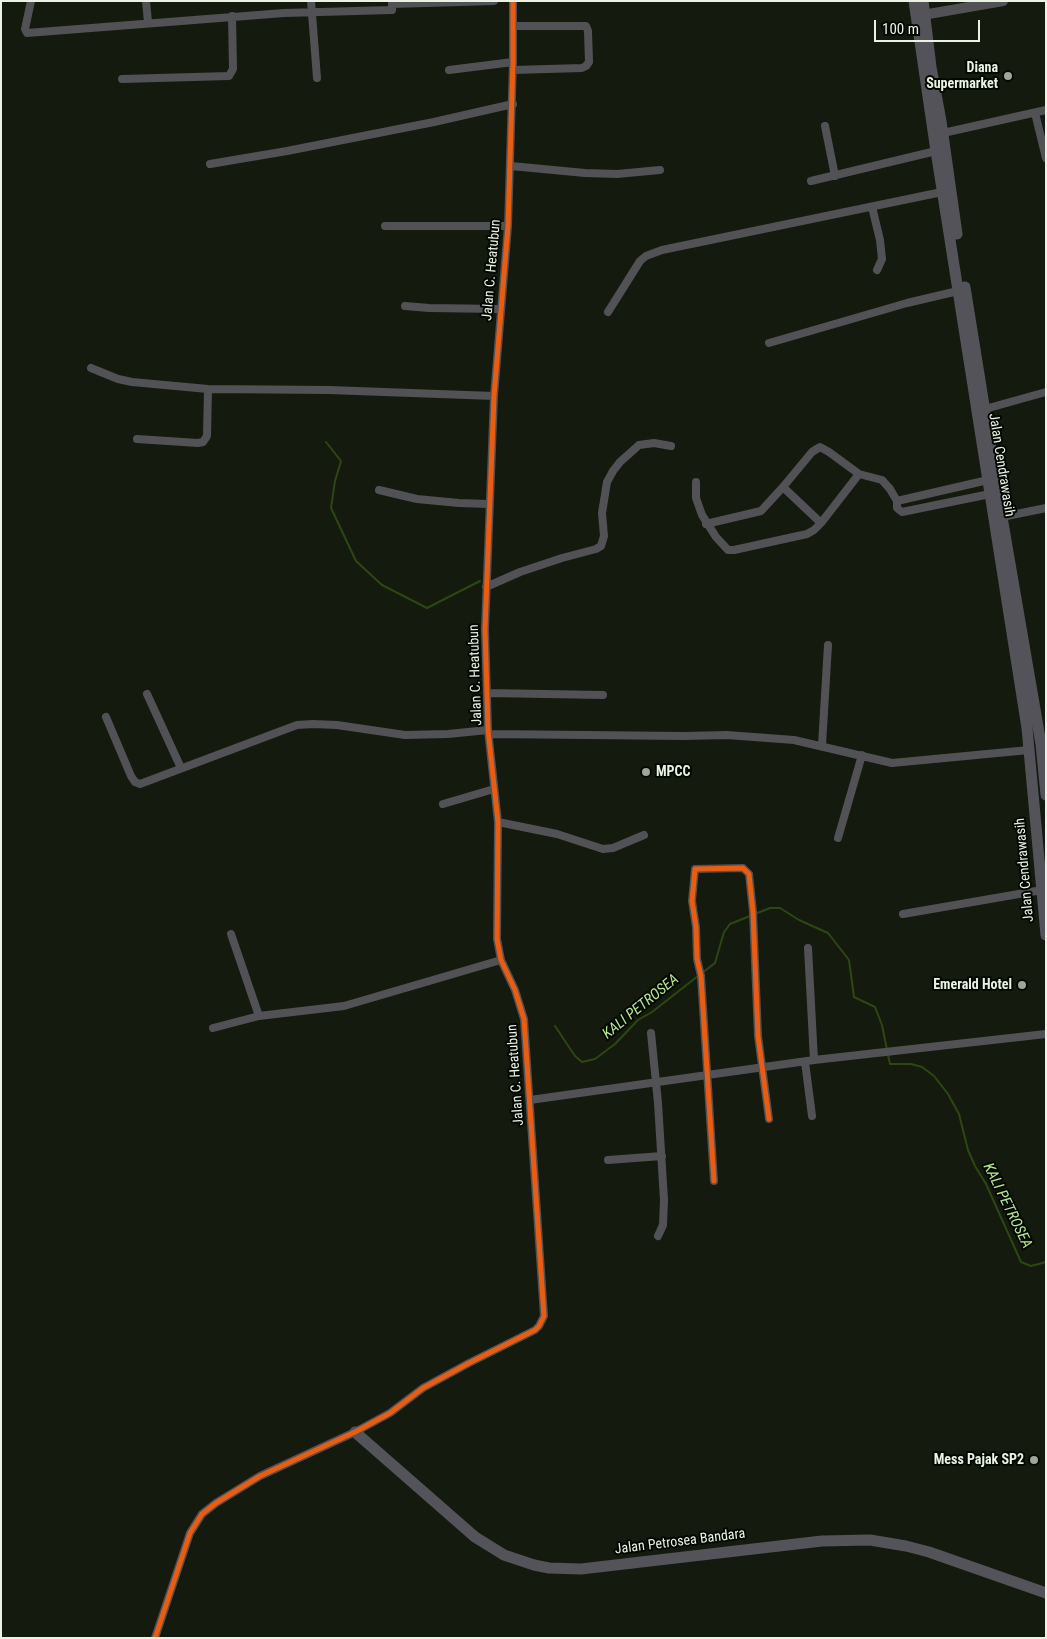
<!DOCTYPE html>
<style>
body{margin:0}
#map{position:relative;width:1047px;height:1639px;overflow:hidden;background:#141a0e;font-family:"Roboto Condensed",sans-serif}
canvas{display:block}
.frame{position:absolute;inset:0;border:2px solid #eaf2e4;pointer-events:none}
.scale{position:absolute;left:874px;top:20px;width:106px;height:22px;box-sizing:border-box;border:2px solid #eaf2e4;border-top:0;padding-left:6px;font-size:15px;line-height:18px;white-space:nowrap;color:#eaf2e4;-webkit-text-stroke:4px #040802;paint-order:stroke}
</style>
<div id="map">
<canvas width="1047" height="1639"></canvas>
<div class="frame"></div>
<div class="scale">100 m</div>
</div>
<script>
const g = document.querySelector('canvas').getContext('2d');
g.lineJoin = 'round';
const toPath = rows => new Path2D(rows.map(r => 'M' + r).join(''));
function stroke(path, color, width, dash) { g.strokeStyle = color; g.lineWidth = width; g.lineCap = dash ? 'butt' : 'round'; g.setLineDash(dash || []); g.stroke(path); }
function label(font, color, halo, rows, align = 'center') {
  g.font = font + ' "Roboto Condensed",sans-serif'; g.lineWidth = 4; g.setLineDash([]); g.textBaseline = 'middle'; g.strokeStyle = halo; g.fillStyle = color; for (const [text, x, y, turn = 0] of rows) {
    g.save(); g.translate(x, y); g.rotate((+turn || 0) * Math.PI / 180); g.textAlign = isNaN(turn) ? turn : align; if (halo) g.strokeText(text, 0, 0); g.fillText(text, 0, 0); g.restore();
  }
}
stroke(toPath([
 [326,442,341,461,335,481,331,508,356,561,382,585,427,608,480,581],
 [755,914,770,908,780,908,799,920,828,933,849,960,854,997,875,1007,882,1025,887,1050],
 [702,973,715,963,724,932,730,924,750,916],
 [555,1026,575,1056,582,1062,595,1059,615,1044,638,1020,652,1012,698,976],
 [888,1055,890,1064,911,1064,922,1067,934,1076,948,1094,959,1114,968,1150,975,1166,986,1184,1021,1262,1031,1266,1046,1262]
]), '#2c4713', 2);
stroke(toPath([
 [31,1,25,29,27,33,284,13,392,10,392,1],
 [146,1,148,22],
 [311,1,317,78],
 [392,4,494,1],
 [513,26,586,26,588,31,589,62,586,66,582,68,513,70],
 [449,70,513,62],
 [122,79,229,76,233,69,232,16],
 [1035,113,1046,158],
 [825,126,835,176],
 [943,133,1046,110],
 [210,164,287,151,434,122,513,104],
 [511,166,585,173,617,174,660,170],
 [811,181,936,151],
 [872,207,880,240,882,259,877,270],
 [385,226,508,226],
 [405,306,429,308,500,309],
 [608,312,640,261,646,256,662,250,942,192],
 [769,343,907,303,958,291],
 [91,368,118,379,132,382,208,389,329,390,494,396],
 [985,409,1046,392],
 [137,439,198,443,203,442,207,436,208,389],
 [859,474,821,523,783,487,812,452,820,447,829,452,859,474,882,480,890,489,897,501,988,480],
 [696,482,696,498,702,515,716,537,728,550,734,550,807,534,814,530,821,523],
 [379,490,417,499,459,503,489,504],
 [897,501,897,508,902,512,990,494],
 [1002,517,1046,508],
 [706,524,761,511,783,487],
 [486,587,520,572,562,558,596,549,601,546,604,536,602,513,607,482,613,471,620,462,639,445,654,443,671,446],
 [487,693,603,695],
 [147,694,181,768],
 [106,717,131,776,135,782,140,784,297,725,313,724,337,725,405,735,448,734,488,730],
 [489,734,684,736,727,735,794,740,892,763,1029,750],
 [822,745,828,645],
 [443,804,494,789],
 [498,822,557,834,603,849,613,848,644,835],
 [838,838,862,755],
 [903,914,1042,890],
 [231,934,259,1016],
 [808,948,814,1060],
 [213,1028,259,1016,344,1006,501,960],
 [651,1033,658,1103,664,1200,663,1225,658,1236],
 [805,1062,812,1116],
 [530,1100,814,1060,1046,1034],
 [608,1160,662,1156],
 [714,1181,701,976,697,959,696,927,692,901,695,869,743,868,749,874,753,912,758,1036,769,1119],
 [155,1638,190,1533,202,1514,216,1503,260,1476,355,1432,390,1413,423,1388,469,1363,535,1330,539,1326,544,1316,524,1019,515,990,501,960,497,939,498,822,488,730,485,629,494,396,508,226,513,62,513,1]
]), '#525156', 8);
stroke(toPath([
 [917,16,1003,1]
]), '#525156', 10);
stroke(toPath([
 [914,1,936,151,1027,728,1046,935],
 [923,1,931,67,941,121,957,234],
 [965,287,1002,517,1041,744,1046,795],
 [355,1432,475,1537,504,1555,534,1565,549,1568,581,1569,822,1541,870,1540,906,1546,929,1552,1046,1593]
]), '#54535a', 11);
stroke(toPath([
 [714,1181,701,976,697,959,696,927,692,901,695,869,743,868,749,874,753,912,758,1036,769,1119],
 [155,1638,190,1533,202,1514,216,1503,260,1476,355,1432,390,1413,423,1388,469,1363,535,1330,539,1326,544,1316,524,1019,515,990,501,960,497,939,498,822,488,730,485,629,494,396,508,226,513,62,513,1]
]), '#e95d12', 5);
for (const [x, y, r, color] of [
 [1008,76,5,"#9fa699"],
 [646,772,5,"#9fa699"],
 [1022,985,5,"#9fa699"],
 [1034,1460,5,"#9fa699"]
]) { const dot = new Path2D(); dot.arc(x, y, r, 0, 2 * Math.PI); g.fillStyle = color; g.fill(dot); stroke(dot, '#040802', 2); }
label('bold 14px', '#eaf2e4', '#040802', [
 ["Diana",998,68],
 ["Supermarket",998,84],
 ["MPCC",656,772,"left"],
 ["Emerald Hotel",1012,985],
 ["Mess Pajak SP2",1024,1460]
], 'right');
label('14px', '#eaf2e4', '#040802', [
 ["Jalan C. Heatubun",492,270,-85],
 ["Jalan Cendrawasih",1001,465,81],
 ["Jalan C. Heatubun",476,675,-92],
 ["Jalan Cendrawasih",1025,870,-95],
 ["Jalan C. Heatubun",516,1075,-94],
 ["Jalan Petrosea Bandara",680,1542,-7]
]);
label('italic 15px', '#b7e693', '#040802', [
 ["KALI PETROSEA",641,1007,-39],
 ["KALI PETROSEA",1007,1206,64]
]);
</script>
